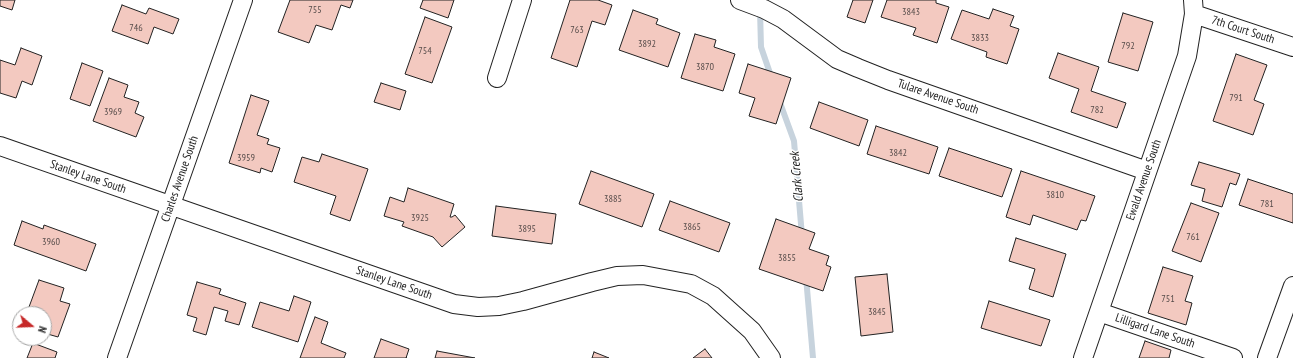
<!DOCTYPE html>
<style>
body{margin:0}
#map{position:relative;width:1293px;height:358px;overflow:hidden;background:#fff;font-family:"PT Sans Narrow",sans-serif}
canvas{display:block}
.north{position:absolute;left:12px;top:306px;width:40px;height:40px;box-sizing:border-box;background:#fff;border:1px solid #a7a7a7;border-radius:50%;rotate:109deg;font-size:11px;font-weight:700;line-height:16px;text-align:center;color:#222}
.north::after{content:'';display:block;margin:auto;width:14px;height:18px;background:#c62828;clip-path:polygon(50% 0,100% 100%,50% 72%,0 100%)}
</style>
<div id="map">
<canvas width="1293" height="358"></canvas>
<div class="north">N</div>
</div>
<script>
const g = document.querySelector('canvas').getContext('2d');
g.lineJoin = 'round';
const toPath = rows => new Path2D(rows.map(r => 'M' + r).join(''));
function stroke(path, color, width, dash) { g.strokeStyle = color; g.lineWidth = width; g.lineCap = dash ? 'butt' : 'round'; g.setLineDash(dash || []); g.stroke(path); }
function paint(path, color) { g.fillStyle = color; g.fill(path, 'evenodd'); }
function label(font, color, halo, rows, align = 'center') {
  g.font = font + ' "PT Sans Narrow",sans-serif'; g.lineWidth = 3; g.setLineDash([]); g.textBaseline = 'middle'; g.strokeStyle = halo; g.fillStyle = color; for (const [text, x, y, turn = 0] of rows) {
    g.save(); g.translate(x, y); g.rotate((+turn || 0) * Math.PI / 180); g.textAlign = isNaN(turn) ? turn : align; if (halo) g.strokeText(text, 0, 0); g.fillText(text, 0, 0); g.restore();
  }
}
stroke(toPath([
 [760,10,761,47,772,79],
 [779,100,794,141,802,236],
 [806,277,813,358]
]), '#c7d3dd', 6);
const building = toPath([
 [0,0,15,0,12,10,0,6,0,0],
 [290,0,353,0,350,8,341,5,332,30,316,25,309,43,278,32,290,0],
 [423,0,454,0,448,18,420,8,423,0],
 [570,0,598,0,612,5,605,25,592,21,577,67,551,58,570,0],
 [853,0,873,0,865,23,847,17,853,0],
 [887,0,936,0,936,3,949,7,937,43,913,35,916,28,881,17,887,0],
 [122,5,146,14,149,8,179,19,173,34,154,27,148,44,112,31,122,5],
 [993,9,1014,16,1010,26,1019,29,1007,64,986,57,987,52,951,39,962,10,989,19,993,9],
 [633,10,658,19,656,24,680,33,668,67,619,50,633,10],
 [1123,13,1153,22,1138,71,1108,62,1123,13],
 [425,17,452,27,432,83,405,74,425,17],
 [695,34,716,40,714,47,735,54,723,91,681,78,695,34],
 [21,48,42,56,32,85,22,81,16,98,0,93,0,60,15,65,21,48],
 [1058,53,1099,67,1091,91,1126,103,1117,128,1071,112,1079,89,1049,78,1058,53],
 [1236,54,1267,65,1254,100,1264,104,1253,135,1213,121,1236,54],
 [82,63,103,71,90,106,70,99,82,63],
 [748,64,791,78,776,124,749,116,755,98,739,93,748,64],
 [109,78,128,85,124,97,139,102,135,113,144,117,136,137,93,121,109,78],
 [381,83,406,91,400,110,374,102,381,83],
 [251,95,269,101,257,135,269,139,267,144,280,148,272,172,261,168,260,173,229,163,251,95],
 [819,102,868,120,859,146,810,128,819,102],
 [876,126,938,147,929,174,867,154,876,126],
 [949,148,1012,169,1002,197,939,176,949,148],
 [322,154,368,169,350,221,330,214,336,196,294,182,302,157,319,162,322,154],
 [1199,162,1240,174,1236,185,1230,183,1222,207,1202,201,1205,189,1191,185,1199,162],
 [591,171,654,194,642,227,579,204,591,171],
 [1021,171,1095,196,1086,221,1081,220,1077,230,1033,215,1030,225,1006,217,1021,171],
 [1248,179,1293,194,1293,223,1239,205,1248,179],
 [408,188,454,204,450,217,452,217,455,215,465,227,442,247,433,237,402,226,404,222,384,216,390,197,404,202,408,188],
 [670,201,730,223,719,252,659,230,670,201],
 [1191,203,1219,213,1201,262,1172,251,1191,203],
 [496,206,556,214,552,244,492,236,496,206],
 [776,219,815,233,809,249,829,256,826,265,831,267,823,291,759,269,776,219],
 [22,221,43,229,44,225,96,244,86,271,14,245,22,221],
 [1016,238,1066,254,1053,297,1029,289,1035,269,1009,261,1016,238],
 [1163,267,1193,276,1185,301,1192,303,1186,325,1148,313,1163,267],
 [887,274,893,332,861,336,855,277,887,274],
 [39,280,64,288,60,301,70,304,58,337,44,333,44,314,38,314,39,311,29,307,39,280],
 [197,282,221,289,219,294,246,303,239,325,225,321,228,311,214,307,206,335,193,331,197,318,187,315,197,282],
 [294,296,311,302,298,342,252,327,260,302,289,311,294,296],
 [989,301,1050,320,1041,346,981,328,989,301],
 [315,317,328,322,321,343,346,353,344,358,300,358,315,317],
 [381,339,409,349,406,358,407,358,374,358,381,339],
 [1145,341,1171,350,1169,358,1139,358,1145,341],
 [33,343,57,352,55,358,27,358,33,343],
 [705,349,712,358,693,358,705,349],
 [437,351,475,358,435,358,437,351],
 [594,352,609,358,592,358,594,352]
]);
paint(building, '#f3c9c0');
stroke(building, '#222', 1);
const minor = toPath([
 [740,0,764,9,783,19,837,59,858,68,888,80,1147,171],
 [1194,14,1293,47],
 [497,78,522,0],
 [0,146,454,304,478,307,499,306,523,301,592,282,617,276,643,275,691,284,713,296,752,331,771,358],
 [1099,312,1233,358],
 [117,358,243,0],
 [1083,358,1187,56,1194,14,1193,0],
 [1267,358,1293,286]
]);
stroke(minor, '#222', 20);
stroke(minor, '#fff', 18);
label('10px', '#564c4a', null, [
 ["755",315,10],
 ["3843",911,12],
 ["746",136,28],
 ["763",577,30],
 ["3833",980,38],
 ["3892",647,44],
 ["792",1128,46],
 ["754",425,51],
 ["3870",705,67],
 ["791",1236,98],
 ["782",1097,110],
 ["3969",113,112],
 ["3842",898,153],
 ["3959",246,158],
 ["3810",1055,195],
 ["3885",613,199],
 ["781",1267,204],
 ["3925",420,218],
 ["3865",692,227],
 ["3895",527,229],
 ["761",1193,237],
 ["3960",51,242],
 ["3855",787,258],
 ["751",1168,299],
 ["3845",877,312]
]);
label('12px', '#222', '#fff', [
 ["7th Court South",1243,30,18],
 ["Tulare Avenue South",938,97,19],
 ["Stanley Lane South",88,177,19],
 ["Charles Avenue South",180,179,-71],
 ["Ewald Avenue South",1144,180,-71],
 ["Stanley Lane South",394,283,19],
 ["Lilligard Lane South",1155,331,19]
]);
label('italic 13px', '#222', '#fff', [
 ["Clark Creek",797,177,-95]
]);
</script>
